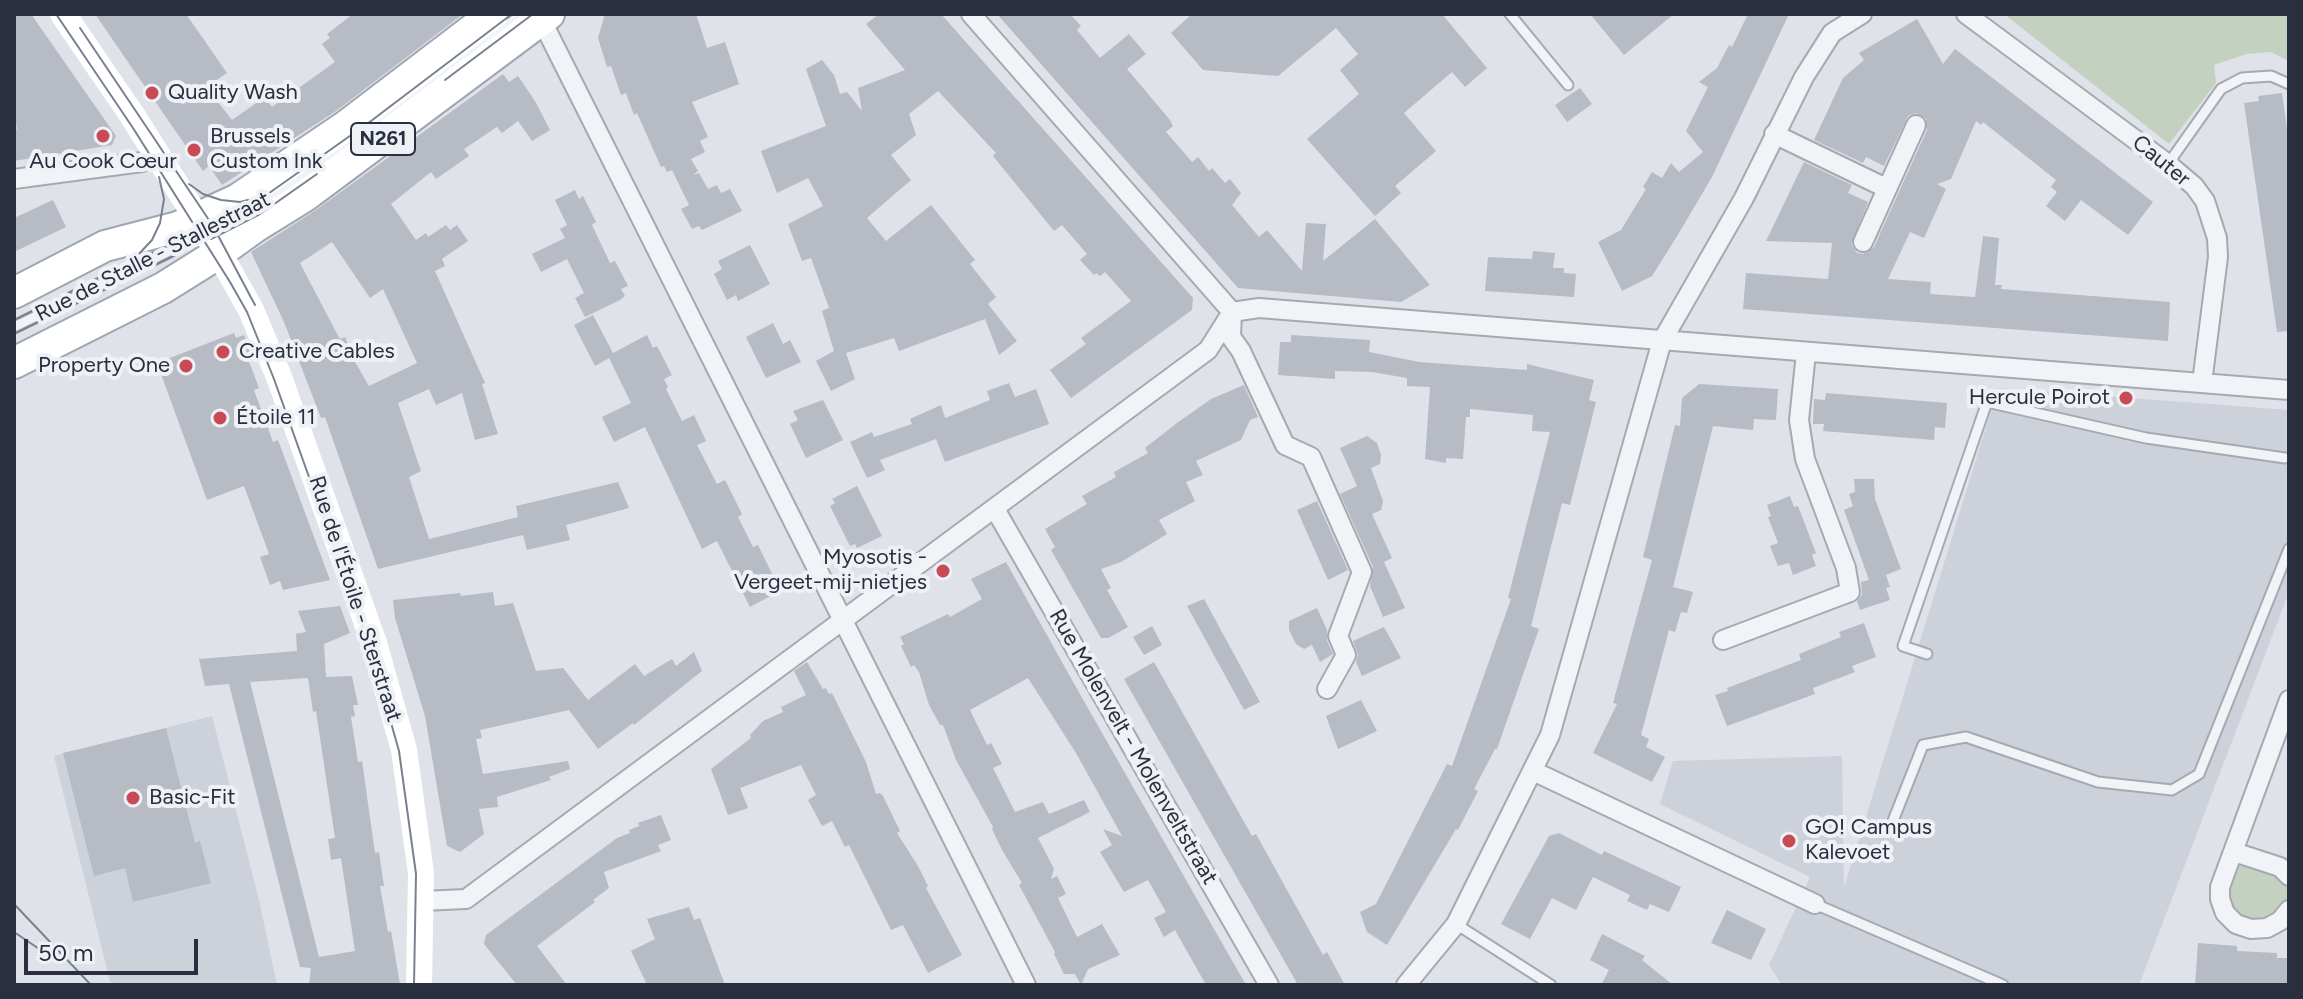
<!DOCTYPE html>
<meta charset="utf-8">
<style>
body{margin:0}
#map{position:relative;width:2303px;height:999px;overflow:hidden;background:#dfe2e8;font-family:Figtree,sans-serif}
canvas{display:block}
.frame{position:absolute;inset:0;border:16px solid #292f3e;pointer-events:none}
.scale{position:absolute;left:24px;top:939px;width:174px;height:36px;box-sizing:border-box;border:4px solid #292f3e;border-top:0;padding-left:10px;font-size:24px;line-height:28px;white-space:nowrap;color:#292f3e;-webkit-text-stroke:6px #eef1f5;paint-order:stroke}
</style>
<div id="map">
<canvas width="2303" height="999"></canvas>
<div class="frame"></div>
<div class="scale">50 m</div>
</div>
<script>
const g = document.querySelector('canvas').getContext('2d');
g.lineJoin = 'round';
function paint(path, color) { g.fillStyle = color; g.fill(path, 'evenodd'); }
const toPath = rows => new Path2D(rows.map(r => 'M' + r).join(''));
function stroke(path, color, width, dash) { g.strokeStyle = color; g.lineWidth = width; g.lineCap = dash ? 'butt' : 'round'; g.setLineDash(dash || []); g.stroke(path); }
function label(font, color, halo, rows, align = 'center') {
  g.font = font + ' Figtree,sans-serif'; g.lineWidth = 8; g.setLineDash([]); g.textBaseline = 'middle'; g.strokeStyle = halo; g.fillStyle = color; for (const [text, x, y, turn = 0] of rows) {
    g.save(); g.translate(x, y); g.rotate((+turn || 0) * Math.PI / 180); g.textAlign = isNaN(turn) ? turn : align; if (halo) g.strokeText(text, 0, 0); g.fillText(text, 0, 0); g.restore();
  }
}
paint(toPath([
 [1998,388,2289,410,2289,592,2139,985,1782,985,1769,965,1810,877,1660,804,1673,761,1842,756,1844,888],
 [212,716,259,900,277,985,114,985,110,981,54,756]
]), '#cdd1d9');
paint(toPath([
 [2004,14,2289,14,2289,61,2271,52,2247,54,2214,65,2216,83,2169,144],
 [2244,863,2268,870,2283,879,2288,889,2287,899,2284,908,2274,917,2246,920,2232,913,2225,889,2237,866]
]), '#c4d1c1');
paint(toPath([
 [14,14,31,14,116,136,112,145,14,161,14,129,17,129,14,111],
 [95,14,186,14,227,73,206,87,232,120,265,97,272,107,335,62,322,44,330,38,327,34,353,14,463,14,336,111,222,185,209,166,203,171],
 [605,14,696,14,707,48,725,42,739,84,692,102,708,137,700,141,705,152,691,159,698,171,693,175,699,173,708,189,717,185,721,193,730,189,742,211,702,230,699,226,692,229,681,209,689,205,672,170,667,172,664,166,661,167,637,113,634,115,626,93,621,95,611,66,607,67,598,38],
 [879,14,941,14,1193,298,1192,310,1071,398,1050,370,1086,344,1081,338,1131,301,1105,272,1100,276,1096,273,1094,275,1080,260,1087,254,1062,225,1054,231,993,156,996,153,938,91,909,114,916,135,891,155,911,180,867,218,886,241,931,205,975,260,970,264,996,297,988,304,1017,341,999,355,985,319,899,351,894,338,846,353,855,379,831,391,816,361,834,351,822,311,829,308,811,258,802,261,788,224,823,206,808,178,777,193,761,151,826,126,806,69,822,60,834,75,840,94,847,92,862,111,858,88,905,70,866,24],
 [997,14,1070,14,1081,26,1077,30,1100,58,1129,34,1146,54,1127,69,1170,120,1173,126,1166,132,1192,162,1198,157,1209,171,1212,168,1225,183,1230,179,1241,193,1232,205,1259,237,1267,230,1302,271,1306,223,1326,224,1323,261,1375,219,1430,285,1401,302,1238,288],
 [1192,14,1442,14,1487,68,1465,87,1452,72,1404,113,1436,151,1395,186,1401,193,1375,216,1307,139,1359,94,1340,70,1358,54,1336,28,1278,76,1203,70,1171,33],
 [1590,14,1674,14,1624,55],
 [1748,14,1789,14,1712,177,1679,233,1652,276,1622,291,1598,242,1621,230,1646,189,1643,187,1652,172,1662,178,1671,163,1679,172,1703,152,1686,131,1708,87,1699,82,1717,68,1729,45,1732,47],
 [1917,19,1943,64,1955,49,2153,202,2128,235,2081,200,2065,221,2046,206,2057,192,2051,187,2056,180,1983,122,1981,125,1976,121,1951,179,1937,184,1946,189,1924,238,1910,232,1888,279,1931,282,1930,294,1975,297,1983,236,1999,238,1995,285,2002,285,2001,289,2170,302,2168,341,1743,309,1746,273,1828,279,1832,243,1766,241,1804,162,1852,185,1848,193,1868,202,1851,244,1857,253,1863,254,1874,247,1927,130,1926,119,1916,113,1908,116,1884,166,1866,157,1863,163,1814,140,1843,78,1864,60,1859,53],
 [503,74,509,82,518,76,535,101,550,130,532,141,518,121,502,133,497,127,464,149,469,156,436,179,431,172,391,204,416,240,426,233,428,237,446,225,450,230,457,225,468,241,442,259,445,266,435,271,485,383,482,384,498,434,475,440,462,393,436,405,429,389,398,403,421,471,409,477,429,539,518,517,516,506,618,482,629,508,566,525,570,540,527,550,523,535,378,569,325,417,321,418,284,322,251,252,316,210],
 [332,242,370,298,383,289,417,363,369,386,355,362,345,337,340,339,335,330,300,263],
 [1580,88,1592,104,1567,122,1555,105],
 [2282,93,2289,143,2289,331,2277,332,2244,103,2259,101,2258,96],
 [575,190,579,199,583,196,596,222,592,225,610,263,615,261,628,286,621,289,625,296,620,300,585,317,575,298,584,293,567,259,541,272,532,254,565,238,560,229,567,225,555,200],
 [53,200,66,227,14,252,14,218],
 [750,245,770,284,738,301,736,295,727,300,714,274,722,269,718,261],
 [1533,251,1555,253,1553,268,1564,268,1564,273,1576,274,1574,297,1485,291,1488,257,1532,259],
 [593,315,613,353,647,335,653,348,657,346,672,375,664,379,668,387,666,389,682,421,694,415,706,441,697,445,717,484,725,480,742,514,738,517,753,547,758,545,778,586,774,588,776,593,750,607,717,541,702,549,645,427,614,442,602,417,631,403,609,358,595,366,574,325],
 [773,323,783,344,790,340,801,362,766,378,746,337],
 [234,333,236,338,244,335,252,354,248,359,259,388,254,390,273,442,278,440,330,580,283,590,280,581,270,585,260,557,269,554,244,486,207,500,157,363],
 [1291,335,1370,340,1369,352,1419,362,1527,370,1527,364,1594,380,1589,400,1596,402,1570,505,1562,503,1531,626,1539,629,1497,749,1495,749,1474,789,1478,791,1458,830,1456,829,1387,945,1367,932,1360,912,1376,904,1447,764,1452,766,1511,599,1508,598,1550,432,1532,431,1533,415,1470,409,1470,417,1466,417,1463,459,1446,458,1446,463,1425,459,1430,387,1407,386,1407,378,1372,372,1335,371,1335,379,1278,375,1280,342,1291,342],
 [1009,383,1015,397,1036,389,1049,424,945,462,936,439,880,460,885,470,867,478,850,442,872,432,874,437,912,424,910,419,941,405,945,418,990,400,987,391],
 [1699,384,1778,389,1776,420,1754,419,1753,430,1713,426,1673,587,1693,592,1687,613,1681,612,1675,632,1669,630,1641,735,1649,739,1646,747,1665,757,1652,782,1593,753,1617,704,1613,703,1652,560,1643,557,1675,425,1680,426,1682,398],
 [1244,385,1258,417,1250,420,1241,440,1196,461,1203,475,1186,482,1195,501,1159,520,1167,534,1121,562,1101,569,1111,588,1107,590,1128,627,1108,638,1101,638,1051,550,1055,547,1045,529,1087,504,1082,496,1116,477,1114,472,1148,453,1145,448,1177,423,1211,399],
 [1826,393,1947,403,1945,428,1935,427,1934,440,1823,431,1824,424,1813,424,1814,399,1825,400],
 [823,400,843,440,806,458,790,424,798,420,793,411],
 [1367,436,1377,443,1381,455,1380,464,1371,468,1383,501,1381,510,1372,514,1392,558,1384,562,1405,608,1383,617,1370,586,1373,567,1340,494,1357,486,1340,448],
 [1854,479,1874,479,1875,499,1901,569,1886,575,1890,587,1886,588,1890,600,1860,610,1857,601,1862,595,1861,582,1869,580,1844,510,1853,506,1849,494,1855,492],
 [857,486,882,536,857,548,855,544,850,546,830,506,835,503,832,499],
 [1790,496,1794,507,1798,506,1816,553,1812,555,1816,566,1793,575,1789,563,1778,566,1770,546,1778,543,1768,517,1771,516,1767,505],
 [1317,501,1348,570,1328,580,1297,510],
 [1006,562,1081,696,1246,985,1206,985,1175,930,1164,937,1154,918,1166,912,1148,880,1124,892,1100,852,1112,845,1103,829,1122,836,1076,753,1028,678,970,710,987,745,991,743,1002,764,993,768,1015,812,1043,802,1049,814,1084,800,1090,812,1038,838,1054,869,1051,879,1057,876,1066,894,1058,898,1077,937,1102,924,1120,955,1088,969,1081,985,1075,974,1064,974,1054,954,1055,952,1019,885,1022,883,1002,850,992,829,993,827,956,760,943,725,940,725,929,705,919,672,914,665,911,667,901,646,904,644,900,637,948,614,950,617,982,599,971,579],
 [493,592,495,606,513,603,536,671,563,668,588,700,635,664,644,676,672,659,676,666,694,652,702,671,634,725,633,723,598,749,569,710,480,730,482,738,476,739,483,774,568,761,570,769,549,777,551,780,497,797,498,807,479,809,484,834,460,852,447,846,425,716,395,618,393,600,460,593,461,596],
 [1204,599,1260,702,1244,710,1187,606],
 [340,606,350,633,324,644,326,677,352,676,358,705,353,705,355,716,351,717,358,762,362,761,375,853,379,852,384,886,380,886,388,932,391,931,400,985,309,985,311,968,300,967,229,684,205,686,199,659,297,651,296,634,306,632,298,611],
 [308,678,313,712,316,711,335,838,328,839,331,860,341,858,355,951,319,957,250,682],
 [1317,608,1327,630,1327,641,1333,654,1320,662,1312,645,1304,649,1296,644,1289,630,1289,621],
 [1864,623,1876,657,1852,666,1855,672,1813,688,1815,694,1727,726,1715,695,1728,691,1727,688,1801,660,1799,654,1841,637,1839,632],
 [1152,626,1162,645,1144,655,1133,637],
 [1384,627,1401,658,1362,676,1356,662,1358,655,1353,641],
 [807,662,823,689,826,688,829,694,832,693,866,762,876,794,880,793,883,796,900,831,897,833,918,866,928,886,926,888,962,955,928,973,903,925,891,930,849,845,845,847,832,821,822,826,808,800,816,795,801,765,740,788,748,808,728,815,711,769,751,738,750,735,763,721,783,712,781,707,806,695,794,671],
 [1154,662,1252,836,1256,834,1323,955,1327,952,1345,985,1298,985,1124,679],
 [1361,700,1377,731,1338,749,1326,716],
 [166,728,195,843,200,841,211,883,133,902,125,868,94,876,63,753],
 [661,815,671,840,658,845,661,851,604,872,609,888,593,900,595,902,537,946,567,985,517,985,484,944,486,935,617,838,630,833,629,830,639,826,638,823],
 [1559,833,1602,855,1604,851,1681,887,1669,912,1650,904,1647,910,1627,901,1630,895,1593,877,1576,910,1552,898,1530,939,1501,924,1549,836],
 [689,907,694,920,700,918,725,985,647,985,631,951,655,939,647,919],
 [1727,910,1766,929,1751,960,1711,943],
 [1602,934,1645,956,1642,960,1673,985,1601,985,1609,970,1590,960],
 [2198,943,2237,946,2237,951,2277,953,2277,958,2289,958,2289,985,2195,985]
]), '#b7bbc4');
const lane = toPath([
 [1510,14,1568,85],
 [2168,164,2221,89,2242,78,2271,76,2289,84],
 [14,327,247,213,359,137,522,14],
 [1927,654,1903,646,1987,402,2146,438,2285,458],
 [1889,831,1923,745,1966,737,2098,782,2172,790,2199,774,2289,549],
 [1815,904,2003,985],
 [1456,924,1551,985]
]);
const street = toPath([
 [543,14,542,19,547,31,1026,985],
 [971,14,1232,312,1231,337,1241,351,1285,445,1311,457,1362,572,1338,636,1346,655,1327,689],
 [1966,14,2168,164,2194,186,2205,201,2217,238,2218,257,2202,383],
 [1774,134,1886,188],
 [14,179,142,162,158,154],
 [1863,242,1916,125],
 [995,509,1269,985],
 [1723,640,1850,592,1846,568,1805,459,1799,420,1806,353],
 [2289,700,2220,887,2220,899,2225,913,2236,924,2251,929,2267,928,2280,921,2289,910],
 [1533,771,1815,904],
 [2234,852,2280,867,2289,876],
 [422,901,466,899,1208,350,1232,312,1259,308,2289,390],
 [1406,985,1456,924,1550,735,1662,341,1744,198,1804,77,1832,33,1862,14]
]);
const primary = toPath([
 [14,293,105,246,178,227,238,199,346,126,493,14],
 [14,363,163,288,219,253,255,227,305,196,549,14]
]);
stroke(lane, '#a5a9b2', 13);
stroke(street, '#a5a9b2', 22);
stroke(primary, '#9fa6b3', 34);
stroke(lane, '#f1f3f6', 9);
stroke(street, '#f1f3f6', 18);
stroke(toPath([
 [63,14,132,115,219,253,251,310,279,377,374,643,404,750,421,873,419,985]
]), '#fff', 26);
stroke(primary, '#fff', 30);
stroke(toPath([
 [56,14,133,128,230,282,247,312,274,379,369,645,399,751,416,874,414,985],
 [80,28,213,226,255,305],
 [445,80,533,14],
 [189,184,203,194,221,200,240,202,252,199],
 [211,239,260,214,317,174],
 [137,256,152,240,160,223,164,199,159,177],
 [14,320,116,269,213,226,265,196,371,121,512,14],
 [14,334,178,254],
 [14,904,91,985],
 [14,932,60,963]
]), '#798190', 2);
for (const [x, y, r, color] of [
 [152,93,8,"#c74a55"],
 [103,136,8,"#c74a55"],
 [194,150,8,"#c74a55"],
 [223,352,8,"#c74a55"],
 [186,366,8,"#c74a55"],
 [2126,398,8,"#c74a55"],
 [220,418,8,"#c74a55"],
 [943,571,8,"#c74a55"],
 [133,798,8,"#c74a55"],
 [1789,841,8,"#c74a55"]
]) { const dot = new Path2D(); dot.arc(x, y, r, 0, 2 * Math.PI); g.fillStyle = color; g.fill(dot); stroke(dot, '#eef1f5', 3); }
for (const [x, y, w] of [
 [383,139,64]
]) { const box = new Path2D(); box.roundRect(x - w / 2, y - 16, w, 32, 6); g.fillStyle = '#eef1f5'; g.fill(box); stroke(box, '#292f3e', 2); }
label('bold 20px', '#292f3e', null, [
 ["N261",383,139]
]);
label('22px', '#292f3e', '#eef1f5', [
 ["Quality Wash",168,93],
 ["Brussels",210,137],
 ["Custom Ink",210,162],
 ["Au Cook Cœur",103,162,"center"],
 ["Creative Cables",239,352],
 ["Property One",170,366,"right"],
 ["Hercule Poirot",2110,398,"right"],
 ["Étoile 11",236,418],
 ["Myosotis -",927,558,"right"],
 ["Vergeet-mij-nietjes",927,583,"right"],
 ["Basic-Fit",149,798],
 ["GO! Campus",1805,828],
 ["Kalevoet",1805,853]
], 'left');
label('22px', '#292f3e', '#eef1f5', [
 ["Cauter",2161,161,39],
 ["Rue de Stalle - Stallestraat",153,257,-27],
 ["Rue de l'Étoile - Sterstraat",355,599,72],
 ["Rue Molenvelt - Molenveltstraat",1133,747,60]
]);
</script>
